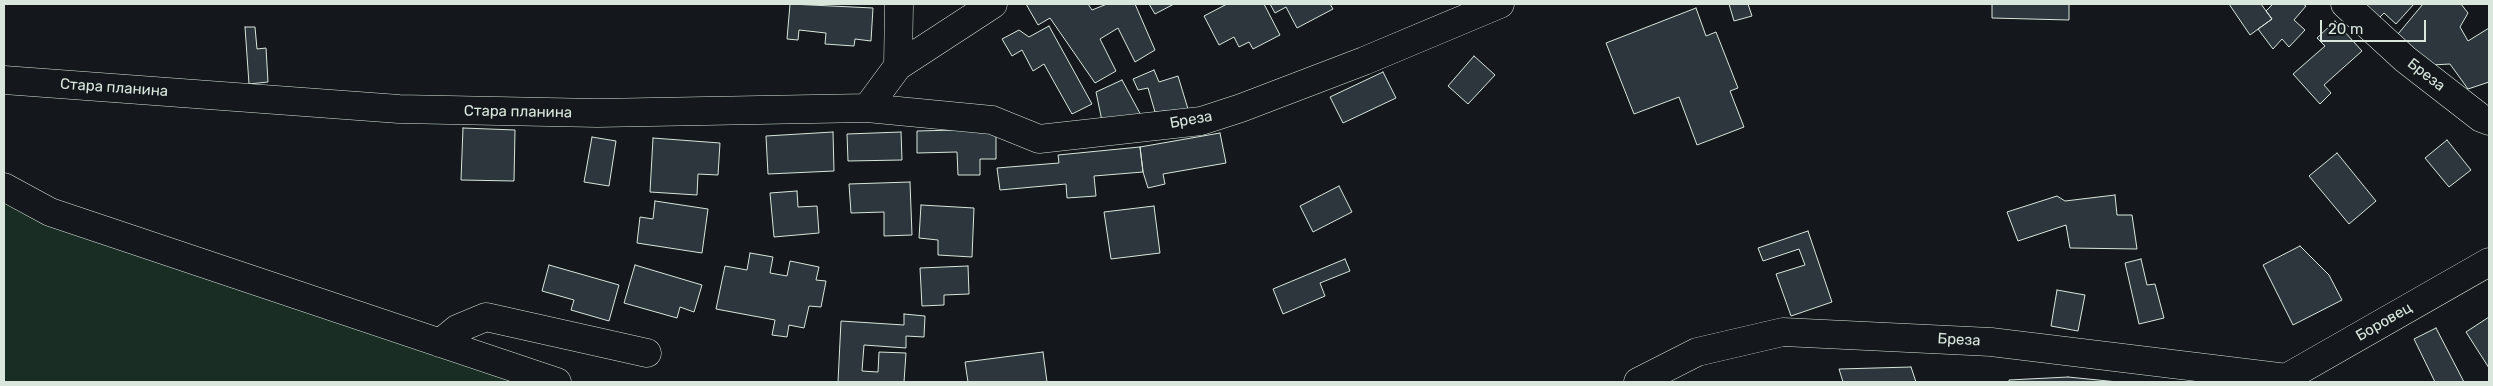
<!DOCTYPE html>
<meta charset="utf-8">
<style>
body{margin:0}
#map{position:relative;width:2493px;height:386px;overflow:hidden;background:#14181c;font-family:Rubik,sans-serif}
canvas{display:block}
.frame{position:absolute;inset:0;border:5px solid #d8e6dc;pointer-events:none}
.scale{position:absolute;left:2320px;top:20px;width:106px;height:22px;box-sizing:border-box;border:2px solid #d8e6dc;border-top:0;padding-left:6px;font-size:15px;line-height:18px;white-space:nowrap;color:#d8e6dc;-webkit-text-stroke:4px #14181c;paint-order:stroke}
</style>
<div id="map">
<canvas width="2493" height="386"></canvas>
<div class="frame"></div>
<div class="scale">20 m</div>
</div>
<script>
const g = document.querySelector('canvas').getContext('2d');
g.lineJoin = 'round';
function paint(path, color) { g.fillStyle = color; g.fill(path, 'evenodd'); }
const toPath = rows => new Path2D(rows.map(r => 'M' + r).join(''));
function stroke(path, color, width, dash) { g.strokeStyle = color; g.lineWidth = width; g.lineCap = dash ? 'butt' : 'round'; g.setLineDash(dash || []); g.stroke(path); }
function label(font, color, halo, rows, align = 'center') {
  g.font = font + ' Rubik,sans-serif'; g.lineWidth = 4; g.setLineDash([]); g.textBaseline = 'middle'; g.strokeStyle = halo; g.fillStyle = color; for (const [text, x, y, turn = 0] of rows) {
    g.save(); g.translate(x, y); g.rotate((+turn || 0) * Math.PI / 180); g.textAlign = isNaN(turn) ? turn : align; if (halo) g.strokeText(text, 0, 0); g.fillText(text, 0, 0); g.restore();
  }
}
const green = toPath([
 [4,187,557,382,4,382,4,187]
]);
paint(green, '#1a2d24');
stroke(green, '#939e99', 1);
const building = toPath([
 [790,4,873,8,871,41,855,39,854,46,825,44,826,33,799,30,798,40,787,39,790,4],
 [1026,4,1088,4,1092,10,1107,4,1135,4,1155,50,1135,62,1118,28,1100,39,1116,71,1095,83,1050,18,1038,25,1026,4],
 [1149,4,1174,4,1155,14,1149,4],
 [1227,4,1264,4,1280,35,1253,49,1249,42,1239,47,1234,37,1219,45,1204,16,1227,4],
 [1270,4,1330,4,1333,9,1297,28,1286,7,1275,13,1270,4],
 [1729,4,1748,4,1752,16,1734,21,1729,4],
 [1992,4,2069,4,2069,20,1992,18,1992,4],
 [2229,4,2261,4,2272,19,2250,35,2229,4],
 [2273,4,2303,4,2306,6,2294,20,2305,30,2289,47,2282,39,2273,49,2258,29,2272,19,2266,11,2273,4],
 [2359,4,2414,4,2396,24,2384,13,2377,20,2359,4],
 [2423,4,2461,4,2468,13,2460,27,2468,41,2489,28,2489,82,2468,89,2450,64,2431,65,2398,34,2423,4],
 [1696,8,1706,36,1716,32,1738,88,1730,91,1744,127,1697,145,1679,97,1634,114,1606,43,1696,8],
 [2335,21,2362,51,2324,85,2331,93,2320,104,2293,74,2325,46,2317,38,2335,21],
 [1049,26,1092,104,1072,114,1044,64,1033,71,1022,50,1012,56,1002,39,1019,30,1029,37,1049,26],
 [245,27,255,27,257,49,266,48,268,82,249,84,245,27],
 [1474,56,1495,75,1468,104,1448,86,1474,56],
 [1154,70,1159,82,1178,76,1188,109,1155,112,1148,88,1138,90,1133,79,1154,70],
 [1383,72,1396,98,1343,123,1330,97,1383,72],
 [1122,80,1142,117,1102,121,1096,92,1122,80],
 [463,128,515,130,514,181,461,180,463,128],
 [996,129,996,159,980,159,980,175,958,175,957,152,917,153,917,131,996,129],
 [833,132,834,171,768,174,766,136,833,132],
 [901,132,902,160,848,161,847,134,901,132],
 [1220,133,1226,163,1163,174,1165,184,1148,188,1143,172,1140,147,1220,133],
 [592,137,616,141,609,186,584,182,592,137],
 [653,138,720,143,718,175,698,174,697,195,650,192,653,138],
 [2447,140,2471,170,2449,187,2425,158,2447,140],
 [1140,147,1143,172,1094,176,1096,196,1067,198,1066,184,1000,190,997,168,1059,163,1058,155,1140,147],
 [2337,153,2376,201,2349,224,2309,176,2337,153],
 [910,182,912,235,884,236,884,212,851,213,849,184,910,182],
 [1339,186,1352,212,1313,232,1300,206,1339,186],
 [797,191,798,207,817,206,819,233,774,237,770,193,797,191],
 [2115,195,2117,215,2132,215,2137,249,2070,248,2066,225,2018,241,2007,212,2057,196,2065,201,2115,195],
 [655,201,708,209,702,253,637,243,640,217,653,219,655,201],
 [921,205,974,208,972,257,938,255,938,240,919,238,921,205],
 [1154,206,1160,253,1111,259,1104,212,1154,206],
 [1808,231,1832,302,1791,316,1776,274,1805,265,1799,249,1763,261,1758,248,1808,231],
 [2300,246,2329,275,2342,300,2293,325,2263,265,2300,246],
 [750,253,773,257,770,273,787,276,790,261,819,267,816,280,826,281,821,307,809,306,804,328,789,325,787,337,772,335,775,320,716,309,725,266,747,270,750,253],
 [1345,259,1350,271,1320,283,1325,296,1283,314,1273,289,1345,259],
 [2141,259,2147,285,2155,284,2164,318,2139,324,2125,263,2141,259],
 [549,265,619,285,609,321,571,310,574,300,542,291,549,265],
 [635,265,702,285,694,312,680,307,677,318,624,303,635,265],
 [968,266,969,294,944,295,944,305,922,306,920,268,968,266],
 [2057,290,2085,295,2078,331,2051,326,2057,290],
 [904,314,925,316,924,337,906,336,906,348,864,345,862,371,878,372,879,352,906,353,904,382,838,382,841,321,904,325,904,314],
 [2489,317,2489,368,2466,332,2489,317],
 [2436,328,2464,382,2435,382,2414,339,2436,328],
 [1043,352,1047,382,968,382,965,362,1043,352],
 [1911,367,1916,382,1843,382,1839,369,1911,367],
 [2068,377,2118,382,2009,382,2009,380,2068,377]
]);
paint(building, '#2c363c');
stroke(building, '#d8e6dc', 1);
const minor = toPath([
 [2345,4,2405,59,2481,118,2489,121],
 [898,66,899,4],
 [4,80,399,109,597,113,867,108,898,66,993,4],
 [867,108,992,120,1039,139,1201,121,1241,108,1364,61,1500,4],
 [4,187,50,212,557,382],
 [440,343,457,329,486,317,647,353],
 [1638,382,1697,352,1783,332,1991,342,2287,378],
 [2279,382,2489,262]
]);
stroke(minor, '#d8e6dc', 29);
stroke(minor, '#14181c', 28);
label('15px', '#d8e6dc', '#14181c', [
 ["Бреза",2426,75,38],
 ["Стара планина",114,88,4],
 ["Стара планина",518,112,1],
 ["Бреза",1191,120,-10],
 ["Боровец",2384,322,-30],
 ["Бреза",1959,340,3]
]);
</script>
